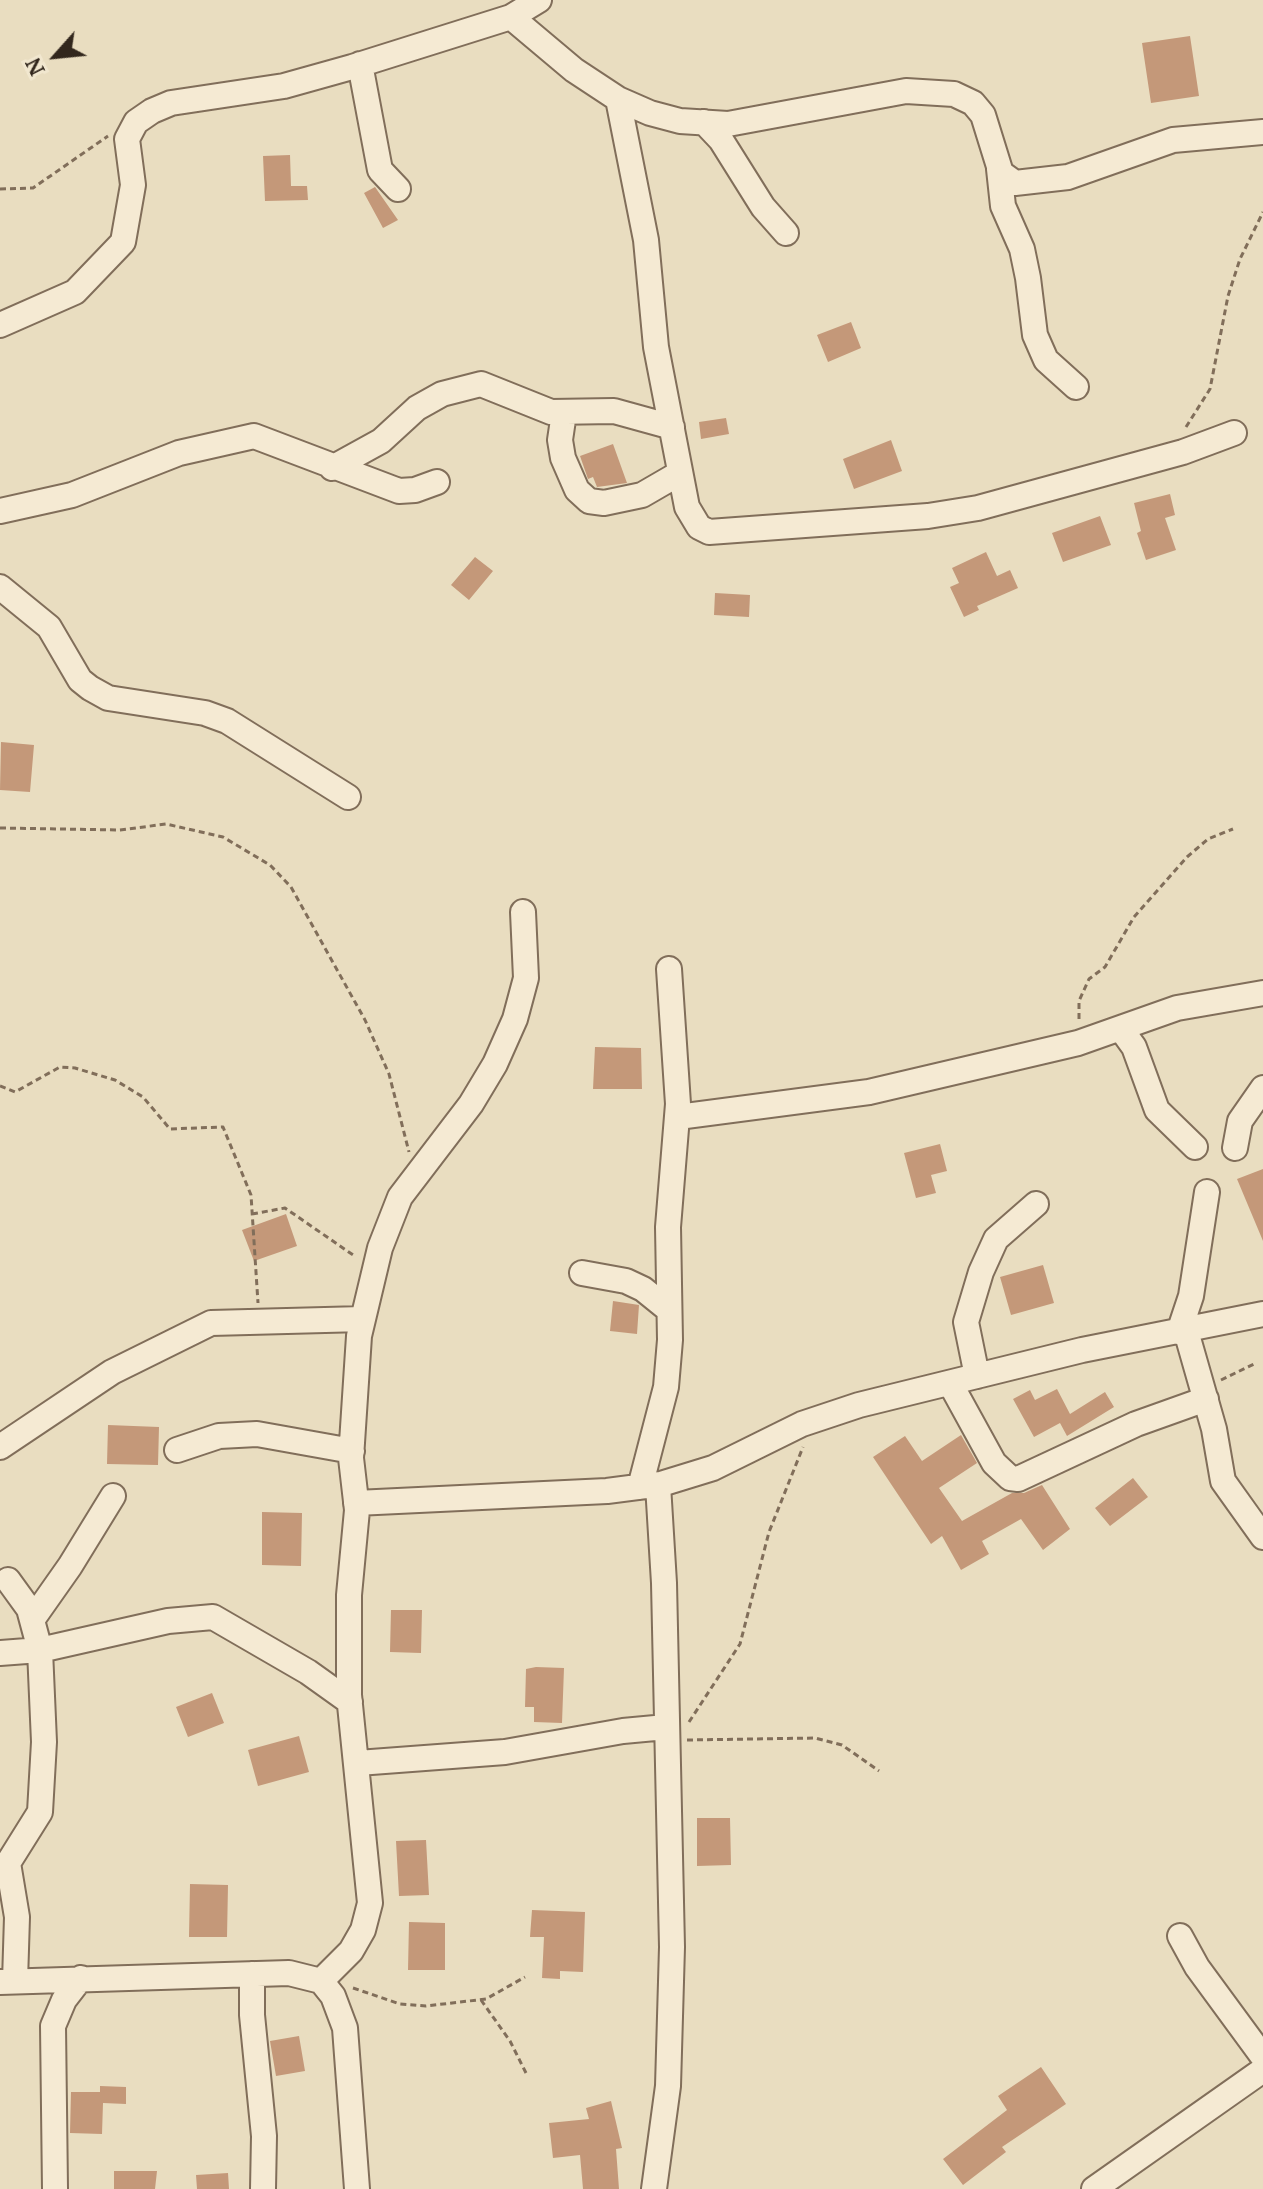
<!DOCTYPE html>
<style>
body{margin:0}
#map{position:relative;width:1263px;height:2189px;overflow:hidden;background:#e9ddc0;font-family:"PT Serif",serif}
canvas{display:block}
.north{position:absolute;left:16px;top:16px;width:80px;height:80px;-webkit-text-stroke:6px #f1e7cf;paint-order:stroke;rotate:243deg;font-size:22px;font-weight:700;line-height:32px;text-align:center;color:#32271d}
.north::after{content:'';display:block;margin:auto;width:28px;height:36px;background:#32271d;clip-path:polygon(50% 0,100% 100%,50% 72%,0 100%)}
</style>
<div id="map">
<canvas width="1263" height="2189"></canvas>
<div class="north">N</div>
</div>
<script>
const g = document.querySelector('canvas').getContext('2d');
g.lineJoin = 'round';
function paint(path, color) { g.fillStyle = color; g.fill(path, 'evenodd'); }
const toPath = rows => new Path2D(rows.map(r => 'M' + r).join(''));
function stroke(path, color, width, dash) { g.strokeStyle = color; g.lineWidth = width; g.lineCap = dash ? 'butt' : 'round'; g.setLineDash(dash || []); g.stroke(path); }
paint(toPath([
 [1190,36,1199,96,1151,103,1142,43],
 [290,155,291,186,307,186,308,200,265,201,263,156],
 [375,187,398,220,383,228,364,193],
 [851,322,861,348,828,362,817,335],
 [726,418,729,434,701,439,699,422],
 [891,440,902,471,854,489,843,459],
 [613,444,627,483,597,487,593,477,588,479,580,456],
 [1170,494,1175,515,1165,518,1176,550,1146,560,1137,533,1141,531,1134,503],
 [1100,516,1111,545,1063,562,1052,533],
 [986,552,997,576,1010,570,1018,588,977,606,979,610,964,617,950,587,959,583,952,568],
 [475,557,493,571,469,600,451,585],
 [715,593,750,595,749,617,714,615],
 [1,742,34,745,30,792,0,790],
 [595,1047,641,1048,642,1089,593,1089],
 [940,1144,947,1171,931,1175,936,1193,916,1198,904,1153],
 [1263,1169,1263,1241,1237,1179],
 [286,1214,297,1246,254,1261,242,1230],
 [1043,1265,1054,1303,1011,1315,1000,1277],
 [613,1301,639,1305,637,1334,610,1331],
 [1057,1389,1070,1414,1105,1392,1114,1407,1067,1436,1060,1423,1034,1437,1013,1399,1030,1390,1035,1400],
 [108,1425,159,1427,158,1465,107,1464],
 [961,1435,977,1463,939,1488,962,1521,1012,1493,1024,1493,1042,1485,1070,1529,1043,1550,1021,1519,982,1541,989,1554,961,1570,942,1536,931,1544,873,1457,905,1436,922,1461],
 [1133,1478,1148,1497,1110,1526,1095,1508],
 [262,1512,302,1513,301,1566,262,1565],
 [391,1610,422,1610,421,1653,390,1652],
 [536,1667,564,1668,562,1723,534,1722,534,1707,525,1707,526,1669],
 [212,1693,224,1723,188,1737,176,1707],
 [299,1736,309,1772,258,1786,248,1750],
 [697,1818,730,1818,731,1865,697,1866],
 [426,1840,429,1895,399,1896,396,1841],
 [190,1884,228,1885,227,1937,189,1937],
 [532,1910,585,1912,583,1972,560,1971,560,1979,542,1978,544,1937,530,1937],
 [409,1922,445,1923,445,1970,408,1970],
 [299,2036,305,2071,276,2076,270,2041],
 [1041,2067,1066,2104,1002,2147,1006,2152,963,2185,943,2159,1007,2110,998,2096],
 [100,2086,126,2087,126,2104,103,2103,102,2134,70,2133,71,2092,100,2092],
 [611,2101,622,2148,616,2149,619,2189,583,2189,580,2155,553,2158,549,2123,589,2119,586,2108],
 [114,2171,157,2171,155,2189,114,2189],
 [228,2173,229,2189,197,2189,196,2175]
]), '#c49879');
const minor = toPath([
 [511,17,574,70,618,99,650,113,680,121,728,124,906,91,954,94,973,103,983,115,1001,173,1015,183,1068,177,1173,140,1263,132],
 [360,64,380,170,398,189],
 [618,99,646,240,656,347,687,507,699,527,709,532,928,516,978,508,1183,452,1234,433],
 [704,122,721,140,763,207,786,233],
 [999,169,1003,206,1022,249,1028,278,1035,335,1046,360,1076,387],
 [0,325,75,292,123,242,133,185,127,139,136,122,152,111,171,103,284,86,352,67,511,17,539,0],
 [564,413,560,440,563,458,577,490,589,501,604,503,642,495,680,473],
 [332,468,381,441,417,408,442,394,481,384,551,412,614,411,672,427],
 [0,511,72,495,179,453,254,436,399,491,415,490,437,482],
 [0,587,49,627,80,680,90,688,108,698,205,713,227,721,348,797],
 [1121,1029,1134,1047,1157,1110,1195,1147],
 [678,1117,869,1092,1078,1043,1177,1008,1263,993],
 [1235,1148,1240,1121,1263,1088],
 [582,1273,626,1281,643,1289,669,1310],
 [1186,1331,1214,1429,1223,1481,1263,1537],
 [1179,1332,1191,1296,1207,1192],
 [977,1376,966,1322,981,1272,996,1239,1036,1204],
 [950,1383,994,1463,1010,1478,1018,1479,1136,1424,1206,1399],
 [0,1447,112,1372,211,1323,363,1319],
 [177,1450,219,1436,257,1434,352,1451],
 [640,1487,666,1387,670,1340,668,1227,678,1104,669,969],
 [356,1503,607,1491,661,1484,713,1468,802,1424,859,1405,1082,1350,1263,1314],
 [8,1580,29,1609,40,1650,44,1742,40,1812,8,1863,17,1917,15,1981],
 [32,1620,70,1566,113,1496],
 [0,1653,40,1650,168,1621,213,1617,308,1672,350,1702],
 [358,1763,505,1752,623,1731,666,1727],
 [1180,1936,1197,1967,1263,2057],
 [252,1974,252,2015,264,2136,263,2189],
 [321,1981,351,1951,363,1930,370,1903,349,1695,349,1595,357,1510,351,1458,359,1336,380,1248,400,1197,471,1104,495,1064,515,1019,526,978,523,912],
 [0,1982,289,1973,321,1981,333,1996,345,2028,357,2189],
 [55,2189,53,2026,64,2000,81,1978],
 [654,2189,668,2086,672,1947,664,1583,658,1485],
 [1094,2189,1263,2070]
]);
stroke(minor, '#816e5a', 28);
stroke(toPath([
 [0,189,33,188,108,136],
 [1186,427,1210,389,1228,296,1240,259,1263,212],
 [0,828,120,830,166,824,223,837,270,865,291,887,365,1020,389,1074,409,1152],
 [1079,1019,1079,1001,1089,979,1105,967,1134,917,1187,857,1208,839,1233,829],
 [0,1086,15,1092,60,1067,75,1068,115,1080,143,1097,170,1129,223,1127,251,1195,258,1303],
 [252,1214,285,1208,356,1257],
 [1221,1380,1254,1364],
 [689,1722,740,1644,769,1532,803,1447],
 [687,1740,815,1738,842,1745,879,1771],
 [353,1988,400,2004,426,2006,486,1999,525,1977],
 [481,2000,510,2041,527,2075]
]), '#816e5a', 3, [6, 4]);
stroke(minor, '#f5ead3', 24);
</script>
